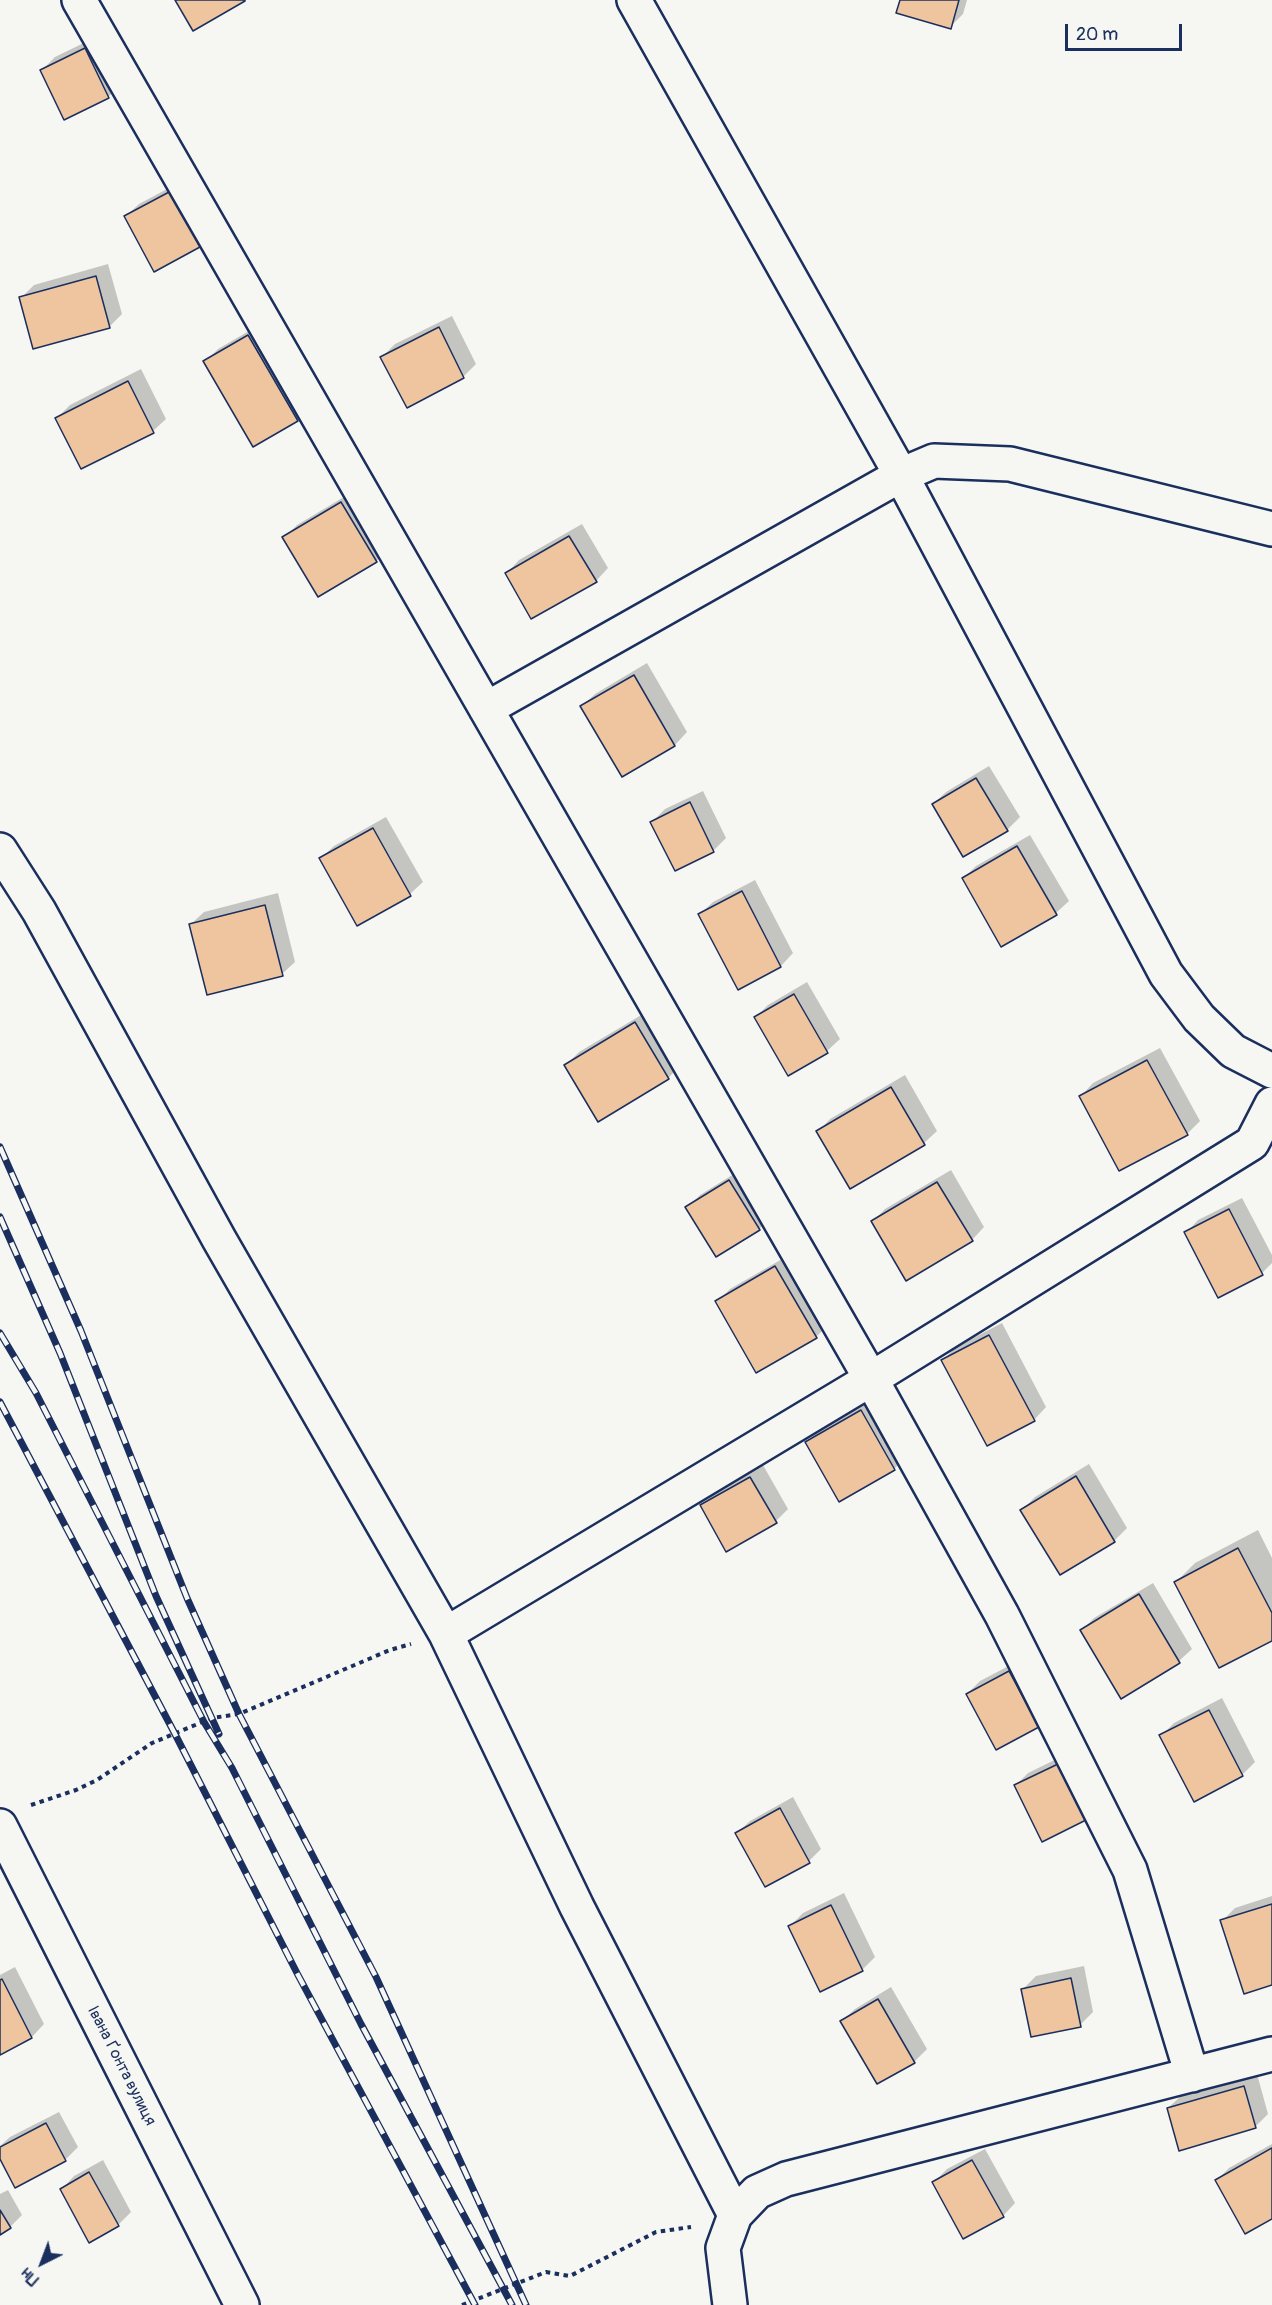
<!DOCTYPE html>
<meta charset="utf-8">
<style>
body{margin:0}
#map{position:relative;width:1272px;height:2305px;overflow:hidden;background:#f6f6f2;font-family:Pangolin,sans-serif}
canvas{display:block}
.north{position:absolute;left:12px;top:2233px;width:60px;height:60px;-webkit-text-stroke:4px #f6f6f2;paint-order:stroke;rotate:222deg;font-size:16px;font-weight:700;line-height:24px;text-align:center;color:#1b2f5e}
.north::after{content:'';display:block;margin:auto;width:21px;height:27px;background:#1b2f5e;clip-path:polygon(50% 0,100% 100%,50% 72%,0 100%)}
.scale{position:absolute;left:1065px;top:24px;width:117px;height:27px;box-sizing:border-box;border:3px solid #1b2f5e;border-top:0;padding-left:8px;font-size:18px;line-height:21px;white-space:nowrap;color:#1b2f5e;-webkit-text-stroke:4px #f6f6f2;paint-order:stroke}
</style>
<div id="map">
<canvas width="1272" height="2305"></canvas>
<div class="north">Пн</div>
<div class="scale">20 m</div>
</div>
<script>
const g = document.querySelector('canvas').getContext('2d');
g.lineJoin = 'round';
function paint(path, color) { g.fillStyle = color; g.fill(path, 'evenodd'); }
const toPath = rows => new Path2D(rows.map(r => 'M' + r).join(''));
function stroke(path, color, width, dash) { g.strokeStyle = color; g.lineWidth = width; g.lineCap = dash ? 'butt' : 'round'; g.setLineDash(dash || []); g.stroke(path); }
function label(font, color, halo, rows, align = 'center') {
  g.font = font + ' Pangolin,sans-serif'; g.lineWidth = 6; g.setLineDash([]); g.textBaseline = 'middle'; g.strokeStyle = halo; g.fillStyle = color; for (const [text, x, y, turn = 0] of rows) {
    g.save(); g.translate(x, y); g.rotate((+turn || 0) * Math.PI / 180); g.textAlign = isNaN(turn) ? turn : align; if (halo) g.strokeText(text, 0, 0); g.fillText(text, 0, 0); g.restore();
  }
}
paint(toPath([
 [901,0,967,0,963,14,950,27],
 [98,36,121,84,108,97,64,118,42,70,55,57],
 [184,180,212,233,200,246,155,270,126,216,139,204],
 [108,264,122,314,109,327,21,298,34,285],
 [452,316,476,364,463,377,382,357,395,344],
 [261,324,310,407,297,419,205,362,218,349],
 [141,369,166,419,153,431,57,418,70,405],
 [354,491,389,548,376,561,284,538,297,525],
 [582,524,608,568,596,581,507,573,519,560],
 [647,663,687,732,675,745,622,775,582,706,595,694],
 [989,766,1020,817,1007,830,933,804,946,792],
 [703,791,726,838,714,850,676,869,652,822,665,809],
 [386,817,423,882,410,894,357,924,321,858,334,846],
 [1030,835,1069,901,1056,913,1002,945,963,879,976,866],
 [755,880,793,953,781,966,738,988,700,914,713,902],
 [278,893,295,962,282,974,191,924,204,912],
 [807,982,840,1039,827,1051,788,1074,756,1017,768,1005],
 [648,1011,681,1065,668,1078,566,1065,579,1052],
 [1160,1048,1200,1121,1187,1134,1081,1096,1093,1083],
 [905,1075,937,1131,924,1143,851,1187,818,1132,830,1119],
 [742,1169,772,1216,759,1229,687,1208,700,1195],
 [951,1170,984,1227,972,1240,873,1221,885,1209],
 [1242,1198,1272,1255,1272,1263,1262,1273,1186,1233,1198,1220],
 [789,1255,829,1324,816,1337,717,1302,730,1289],
 [1002,1323,1046,1407,1034,1420,943,1360,956,1347],
 [874,1398,907,1456,894,1469,807,1442,820,1429],
 [1089,1464,1127,1528,1114,1541,1061,1573,1022,1510,1035,1497],
 [763,1465,788,1509,776,1521,702,1505,714,1493],
 [1258,1530,1272,1558,1272,1639,1176,1582,1195,1563],
 [1153,1583,1192,1649,1179,1661,1121,1697,1081,1631,1094,1618],
 [1022,1659,1050,1713,1038,1726,967,1694,980,1681],
 [1222,1698,1255,1762,1242,1775,1161,1736,1174,1723],
 [1071,1752,1098,1806,1085,1819,1016,1785,1028,1773],
 [793,1797,821,1849,809,1861,737,1833,750,1821],
 [844,1893,875,1957,863,1969,821,1990,790,1926,803,1913],
 [1272,1896,1272,1984,1222,1921,1235,1908],
 [1084,1966,1093,2012,1080,2025,1023,1989,1036,1976],
 [15,1967,44,2024,32,2037,0,2053,0,1975],
 [891,1987,927,2049,914,2062,878,2082,842,2021,855,2009],
 [1257,2074,1268,2114,1255,2127,1168,2108,1181,2096],
 [59,2112,78,2147,65,2160,0,2155,0,2146,10,2137],
 [1272,2144,1272,2217,1217,2180,1229,2168],
 [985,2149,1015,2203,1003,2216,934,2182,947,2169],
 [103,2160,131,2212,118,2225,90,2241,62,2189,74,2176],
 [8,2190,22,2215,10,2227,0,2233,0,2194]
]), '#0003');
const building = toPath([
 [175,0,245,0,245,1,193,31,175,0],
 [900,0,959,0,951,29,896,13,900,0],
 [85,48,109,98,64,120,40,70,85,48],
 [171,191,200,247,154,272,124,216,171,191],
 [96,276,110,328,33,349,19,297,96,276],
 [439,327,464,378,407,408,380,357,439,327],
 [248,335,298,421,253,447,203,361,248,335],
 [128,381,154,433,81,469,55,418,128,381],
 [341,502,377,562,318,597,282,537,341,502],
 [569,536,597,582,531,619,505,573,569,536],
 [634,675,675,746,622,777,580,706,634,675],
 [976,778,1008,831,963,857,932,804,976,778],
 [690,802,714,852,675,871,650,822,690,802],
 [373,828,411,896,357,926,319,858,373,828],
 [1017,846,1057,915,1001,947,962,878,1017,846],
 [742,891,781,967,738,990,698,914,742,891],
 [265,905,283,976,207,995,189,924,265,905],
 [794,994,828,1053,788,1076,754,1017,794,994],
 [635,1022,669,1079,598,1122,564,1065,635,1022],
 [1147,1060,1188,1135,1119,1171,1079,1096,1147,1060],
 [891,1087,925,1145,850,1189,816,1131,891,1087],
 [729,1180,760,1230,716,1257,685,1207,729,1180],
 [937,1182,973,1241,906,1281,871,1221,937,1182],
 [1229,1209,1263,1275,1218,1298,1184,1232,1229,1209],
 [775,1266,817,1338,756,1373,715,1301,775,1266],
 [989,1335,1035,1421,987,1446,941,1360,989,1335],
 [861,1410,895,1470,839,1502,805,1442,861,1410],
 [1076,1476,1115,1542,1060,1575,1020,1510,1076,1476],
 [750,1477,777,1523,726,1552,700,1505,750,1477],
 [1238,1548,1272,1613,1272,1641,1219,1668,1174,1582,1238,1548],
 [1139,1594,1180,1663,1121,1699,1080,1630,1139,1594],
 [1009,1671,1039,1727,996,1750,966,1694,1009,1671],
 [1209,1710,1243,1776,1194,1802,1159,1735,1209,1710],
 [1058,1764,1086,1820,1042,1842,1014,1785,1058,1764],
 [780,1808,810,1863,765,1887,735,1833,780,1808],
 [1272,1904,1272,1985,1244,1994,1220,1920,1272,1904],
 [831,1905,863,1971,820,1992,788,1926,831,1905],
 [1071,1978,1081,2027,1031,2037,1021,1989,1071,1978],
 [2,1979,32,2038,0,2055,0,1980,2,1979],
 [878,1999,915,2063,877,2084,840,2021,878,1999],
 [1244,2086,1256,2128,1179,2151,1167,2108,1244,2086],
 [46,2123,66,2161,15,2188,0,2159,0,2147,46,2123],
 [1272,2148,1272,2219,1245,2234,1215,2180,1272,2148],
 [972,2160,1004,2217,963,2239,932,2182,972,2160],
 [89,2172,119,2226,89,2243,60,2189,89,2172],
 [0,2210,11,2228,0,2235,0,2210]
]);
paint(building, '#efc59f');
stroke(building, '#1b2f5e', 1.5);
const street = toPath([
 [79,0,871,1379,1002,1615,1130,1870,1192,2075],
 [634,0,901,475,1166,974,1199,1018,1233,1051,1272,1071],
 [486,709,901,475,934,461,1010,464,1272,529],
 [0,850,39,911,219,1239,446,1634,577,1907,735,2215],
 [446,1634,871,1379,1252,1143,1272,1104],
 [0,1826,242,2305],
 [730,2305,723,2248,735,2215,757,2192,786,2179,1272,2054]
]);
stroke(street, '#1b2f5e', 38);
stroke(toPath([
 [31,1805,76,1790,97,1780,152,1743,212,1718,239,1714,390,1650,411,1644],
 [462,2305,546,2272,570,2276,656,2232,691,2227]
]), '#1b2f5e', 4, [4.5, 4.5]);
stroke(street, '#f6f6f2', 33);
const rail = toPath([
 [0,1147,81,1331,187,1598,239,1714,376,1977,526,2305],
 [0,1217,60,1353,156,1596,219,1734],
 [0,1333,36,1393,204,1722,232,1768,361,2024,512,2305],
 [0,1402,175,1734,298,1975,475,2305]
]);
stroke(rail, '#1b2f5e', 7);
stroke(rail, '#f6f6f2', 4.5, [14]);
label('16px', '#1b2f5e', '#f6f6f2', [
 ["Івана Ґонта вулиця",121,2066,63]
]);
</script>
